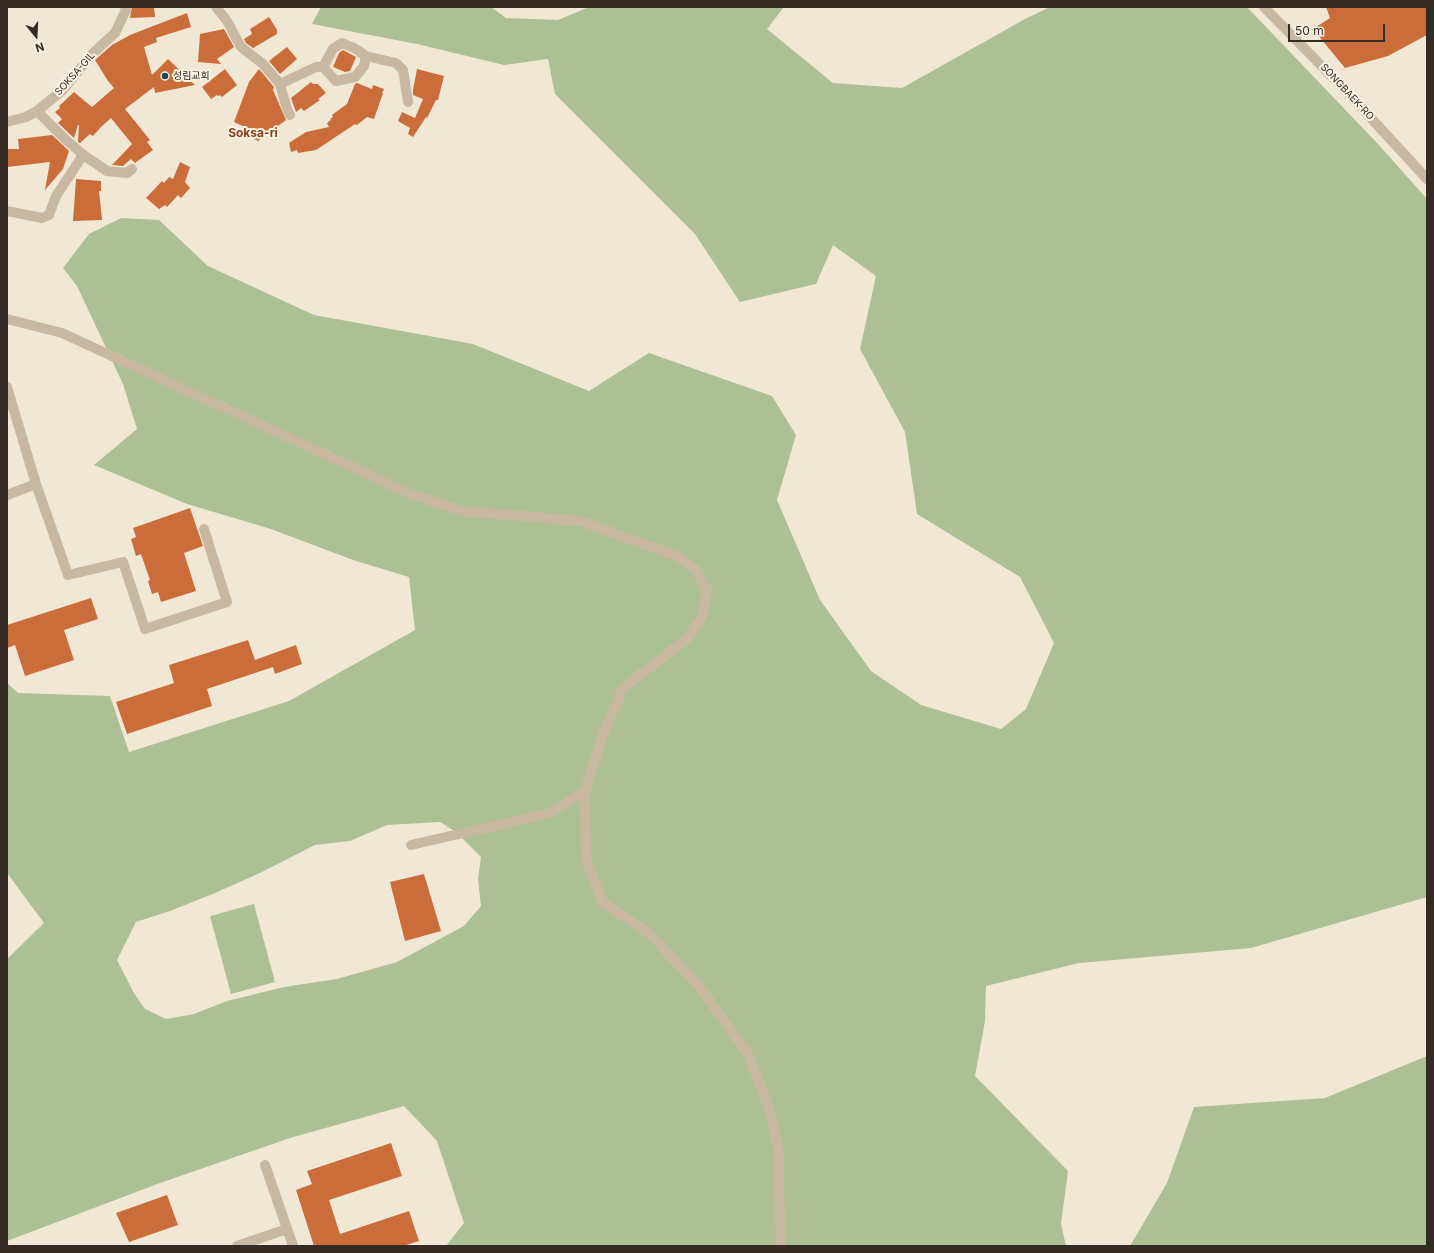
<!DOCTYPE html>
<meta charset="utf-8">
<style>
body{margin:0}
#map{position:relative;width:1434px;height:1253px;overflow:hidden;background:#f1e7d5;font-family:Inter,sans-serif}
canvas{display:block}
.frame{position:absolute;inset:0;border:8px solid #332b24;pointer-events:none}
.north{position:absolute;left:16px;top:16px;width:40px;height:40px;-webkit-text-stroke:3px #f9f1e1;paint-order:stroke;rotate:162deg;font-size:11px;font-weight:700;line-height:16px;text-align:center;color:#332b24}
.north::after{content:'';display:block;margin:auto;width:14px;height:18px;background:#332b24;clip-path:polygon(50% 0,100% 100%,50% 72%,0 100%)}
.scale{position:absolute;left:1288px;top:24px;width:97px;height:18px;box-sizing:border-box;border:2px solid #332b24;border-top:0;padding-left:5px;font-size:12px;line-height:14px;white-space:nowrap;color:#332b24;-webkit-text-stroke:3px #f9f1e1;paint-order:stroke}
</style>
<div id="map">
<canvas width="1434" height="1253"></canvas>
<div class="frame"></div>
<div class="north">N</div>
<div class="scale">50 m</div>
</div>
<script>
const g = document.querySelector('canvas').getContext('2d');
g.lineJoin = 'round';
function paint(path, color) { g.fillStyle = color; g.fill(path, 'evenodd'); }
const toPath = rows => new Path2D(rows.map(r => 'M' + r).join(''));
function stroke(path, color, width, dash) { g.strokeStyle = color; g.lineWidth = width; g.lineCap = dash ? 'butt' : 'round'; g.setLineDash(dash || []); g.stroke(path); }
function label(font, color, halo, rows, align = 'center') {
  g.font = font + ' Inter,"Noto Sans KR",sans-serif'; g.lineWidth = 4; g.setLineDash([]); g.textBaseline = 'middle'; g.strokeStyle = halo; g.fillStyle = color; for (const [text, x, y, turn = 0] of rows) {
    g.save(); g.translate(x, y); g.rotate((+turn || 0) * Math.PI / 180); g.textAlign = isNaN(turn) ? turn : align; if (halo) g.strokeText(text, 0, 0); g.fillText(text, 0, 0); g.restore();
  }
}
paint(toPath([
 [321,7,491,7,506,18,558,20,589,7,784,7,767,29,833,83,902,88,1025,19,1050,7,1247,7,1378,144,1427,199,1427,897,1251,948,1079,963,986,986,985,1021,975,1076,1068,1171,1061,1224,1066,1246,446,1246,464,1223,437,1141,404,1106,290,1138,160,1183,7,1241,7,959,44,923,7,873,7,683,18,693,110,696,129,752,289,701,415,630,409,577,353,560,271,529,187,504,94,465,137,429,123,384,77,286,63,268,89,234,121,218,159,220,208,266,314,315,473,344,589,391,649,353,772,396,796,435,777,500,820,600,871,671,921,705,1001,729,1026,709,1054,643,1020,577,917,514,905,432,860,349,876,276,833,245,816,284,740,302,695,234,555,94,548,59,504,65,417,44,312,24],
 [440,822,456,832,481,857,478,879,481,906,464,926,397,962,337,979,284,987,227,1001,194,1014,166,1019,145,1009,134,993,117,960,136,922,170,911,215,893,262,872,315,845,350,841,387,825],
 [254,904,275,982,231,994,210,916],
 [1427,1056,1427,1246,1130,1246,1167,1183,1194,1107,1325,1098]
]), '#adc095');
paint(toPath([
 [132,7,154,7,155,17,130,18],
 [1326,7,1427,7,1427,35,1388,56,1345,68,1313,29,1330,18],
 [187,13,191,27,156,38,157,42,144,47,152,75,168,59,195,85,155,93,154,87,125,109,150,140,147,142,153,150,135,163,131,159,123,166,112,165,132,144,111,118,101,127,93,136,90,134,80,143,78,142,79,125,78,125,74,138,58,123,62,119,55,112,60,108,59,106,74,92,92,107,114,88,108,81,95,60,112,45,130,35],
 [269,17,277,30,277,34,253,48,246,43,244,39,252,34,250,29],
 [224,29,234,47,217,59,221,64,198,62,200,34],
 [287,47,297,59,280,74,269,61],
 [343,50,356,57,350,71,345,72,333,67,339,53],
 [225,69,237,85,222,97,220,95,218,96,217,95,211,99,202,87],
 [259,69,274,87,273,90,286,120,258,141,250,137,253,131,234,122,249,82],
 [417,69,444,76,438,100,436,100,427,118,426,117,413,137,408,134,410,128,398,121,402,112,415,118,423,99,413,95,413,90],
 [311,82,313,84,318,84,326,93,318,99,320,100,304,111,301,108,296,112,291,98],
 [357,83,372,89,373,85,384,89,382,93,383,93,374,119,367,117,357,125,355,124,316,150,298,153,297,150,291,152,289,143,306,132,329,127,327,123,331,120,330,119,333,117,332,115,347,104,355,84],
 [52,135,69,151,63,169,45,190,50,162,7,167,7,149,19,149,18,139],
 [180,162,190,167,185,182,190,188,181,198,178,195,167,207,165,205,159,209,146,198,162,181,164,183,169,177,173,179],
 [76,179,101,181,101,191,99,191,102,220,73,221],
 [190,508,203,546,184,553,196,591,161,602,158,592,152,594,148,581,150,580,141,554,136,556,131,539,136,537,133,528],
 [91,598,98,619,64,630,74,660,25,676,15,645,7,648,7,625],
 [248,640,255,660,296,645,302,664,275,674,273,667,207,689,212,706,127,734,116,702,174,683,169,665],
 [424,874,441,931,405,941,390,882],
 [391,1143,402,1176,329,1200,340,1234,409,1211,419,1241,403,1246,314,1246,296,1190,312,1184,307,1171],
 [167,1195,178,1225,129,1242,116,1213]
]), '#cb6d3a');
stroke(toPath([
 [216,7,227,21,241,47,263,64,280,84,316,67,323,67,333,49,342,43,354,48,366,56,396,63,403,70,408,102],
 [1264,7,1347,92,1427,179],
 [323,67,336,81,355,77,364,66,366,56],
 [280,84,287,109,290,115],
 [37,111,65,139,85,156,107,171,127,173,132,169],
 [7,122,26,117,37,111,63,90,91,55,115,33,126,10,125,7],
 [7,211,42,218,49,215,56,196,83,155],
 [7,319,62,333,413,495,465,512,525,516,583,522,679,557,697,571,707,590,702,617,687,639,624,687,604,731,585,791],
 [7,387,36,484,7,495],
 [36,484,68,575,123,562,145,629,227,602,204,529],
 [411,845,550,813,585,791,586,858,602,902,649,933,699,986,748,1054,768,1105,778,1147,781,1246],
 [265,1165,293,1246],
 [237,1246,287,1229]
]), '#c9b8a1', 10);
for (const [x, y, r, color] of [
 [165,76,4,"#194b56"]
]) { const dot = new Path2D(); dot.arc(x, y, r, 0, 2 * Math.PI); g.fillStyle = color; g.fill(dot); stroke(dot, '#f9f1e1', 1.5); }
label('10px', '#332b24', '#f9f1e1', [
 ["SOKSA-GIL",75,74,-48],
 ["SONGBAEK-RO",1347,92,47]
]);
label('10px', '#332b24', '#f9f1e1', [
 ["성림교회",173,76]
], 'left');
label('bold 12px', '#85401b', '#f9f1e1', [
 ["Soksa-ri",253,133]
]);
</script>
